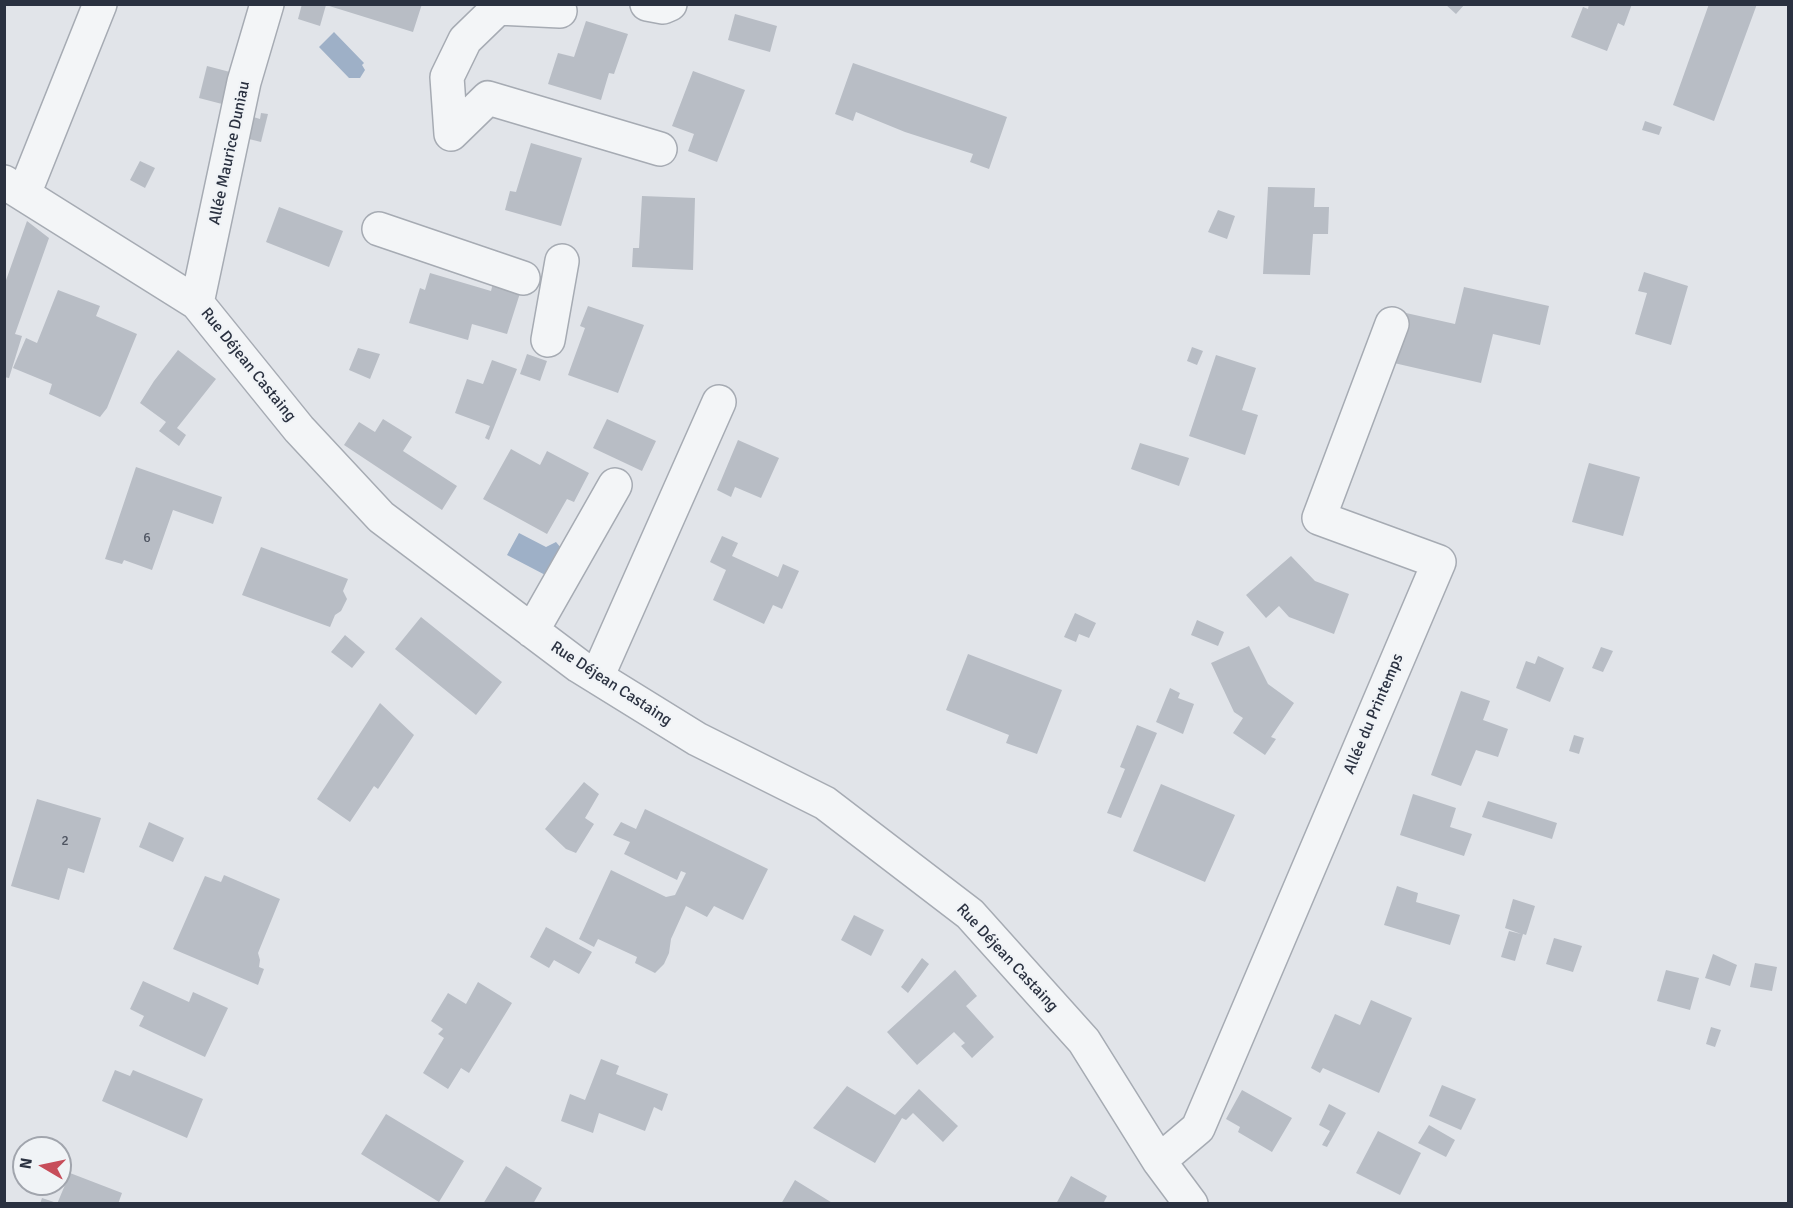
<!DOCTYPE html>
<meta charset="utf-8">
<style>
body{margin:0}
#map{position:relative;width:1793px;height:1208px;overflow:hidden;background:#e1e4e9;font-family:Signika,sans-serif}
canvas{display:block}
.frame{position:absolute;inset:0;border:6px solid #2a3140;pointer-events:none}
.north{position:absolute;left:12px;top:1136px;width:60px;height:60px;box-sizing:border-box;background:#f0f3f6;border:2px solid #a1a5ad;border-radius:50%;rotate:279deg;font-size:16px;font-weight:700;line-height:24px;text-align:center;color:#2a3140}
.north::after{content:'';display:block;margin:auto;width:21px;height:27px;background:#c74d5a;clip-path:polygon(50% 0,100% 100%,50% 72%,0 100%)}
</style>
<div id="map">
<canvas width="1793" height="1208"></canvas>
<div class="frame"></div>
<div class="north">N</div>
</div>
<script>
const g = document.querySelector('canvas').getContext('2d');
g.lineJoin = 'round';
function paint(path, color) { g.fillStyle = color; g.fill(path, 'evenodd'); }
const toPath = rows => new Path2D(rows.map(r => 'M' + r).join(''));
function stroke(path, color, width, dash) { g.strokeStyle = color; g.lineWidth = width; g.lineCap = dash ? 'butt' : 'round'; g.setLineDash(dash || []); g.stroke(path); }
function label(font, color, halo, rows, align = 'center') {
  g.font = font + ' Signika,sans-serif'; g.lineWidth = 4.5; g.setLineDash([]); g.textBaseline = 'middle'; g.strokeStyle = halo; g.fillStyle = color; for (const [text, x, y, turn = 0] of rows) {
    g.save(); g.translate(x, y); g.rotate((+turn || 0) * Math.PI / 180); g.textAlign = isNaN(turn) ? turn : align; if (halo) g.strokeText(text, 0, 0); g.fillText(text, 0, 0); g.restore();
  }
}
paint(toPath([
 [334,32,364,63,362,65,365,70,360,78,349,78,319,47],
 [519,533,546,547,556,542,561,548,551,578,507,555]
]), '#9eb0c7');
paint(toPath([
 [302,4,422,4,413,32,326,5,320,26,298,19],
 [1445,4,1465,4,1456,14],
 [1589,4,1632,4,1624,26,1618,23,1607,51,1571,37,1583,7,1588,9],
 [1709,4,1757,4,1714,121,1673,105],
 [735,14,777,26,770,52,728,40],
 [586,21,628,34,614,74,609,73,601,100,548,84,558,53,574,57],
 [853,63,1007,117,989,169,970,162,973,154,905,132,856,112,853,121,835,114],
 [207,66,230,72,222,104,199,98],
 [693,71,745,90,717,162,688,151,694,134,672,126],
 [261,113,268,114,261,142,245,138,250,116,260,119],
 [1645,121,1662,127,1659,135,1642,130],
 [531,143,582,158,561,226,505,210,510,191,516,192],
 [140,161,155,168,145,188,130,180],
 [1268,187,1315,188,1314,207,1329,207,1328,234,1313,234,1310,275,1263,274],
 [642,196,695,198,693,270,632,267,633,248,639,248],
 [279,207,343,231,329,267,266,242],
 [1218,210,1235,216,1227,239,1208,232],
 [27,221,49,238,15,334,22,336,9,378,4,377,4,286],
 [1644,272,1688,286,1671,345,1635,334,1647,293,1638,291],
 [430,273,491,291,494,279,522,287,507,334,472,324,468,340,409,323,420,288,425,290],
 [1464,287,1549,306,1540,345,1493,334,1481,383,1394,363,1406,313,1455,324],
 [58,290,100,306,96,316,137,334,107,408,100,417,49,394,52,384,13,368,26,338,37,343],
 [588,306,644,325,618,393,568,375,585,328,580,326],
 [1192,347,1203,351,1197,365,1187,361],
 [358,348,380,354,370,379,349,370],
 [178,350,216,379,177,428,186,435,179,446,159,431,166,422,140,403,154,381],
 [527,354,547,361,540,381,520,374],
 [1216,355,1256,368,1242,410,1258,415,1245,455,1189,436],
 [492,360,517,369,489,440,485,438,490,426,455,413,467,379,483,384],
 [383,419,412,437,403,451,457,486,442,510,344,445,359,422,375,432],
 [607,419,656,441,642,471,593,448],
 [738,440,779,458,761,498,735,487,731,497,717,490],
 [1140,443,1189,458,1179,486,1131,469],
 [511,449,540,465,547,451,589,473,574,502,567,499,547,534,483,499],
 [1589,463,1640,477,1623,536,1572,522],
 [136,467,222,497,213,524,173,510,152,570,124,560,122,564,105,559],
 [722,536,738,543,732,556,778,577,783,564,799,571,782,609,773,605,764,624,713,600,726,570,710,562],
 [261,547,348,579,343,591,347,599,341,611,335,615,330,627,242,595],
 [1291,556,1315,581,1349,594,1334,634,1289,617,1279,606,1266,618,1246,595],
 [1075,613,1096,623,1089,638,1079,634,1076,642,1064,637],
 [421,617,502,682,476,715,395,649],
 [1197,620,1224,632,1218,646,1191,635],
 [345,635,365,652,352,668,331,652],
 [1249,646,1268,684,1294,703,1271,737,1276,739,1265,755,1233,733,1243,718,1234,712,1211,663],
 [1601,647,1613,651,1603,672,1592,668],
 [968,654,1062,690,1037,754,1006,743,1009,735,946,710],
 [1538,656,1564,668,1550,702,1516,688,1526,661,1535,664],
 [1170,688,1180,693,1178,698,1194,704,1183,734,1156,722],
 [1461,691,1490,701,1483,720,1508,729,1498,757,1476,750,1461,786,1431,775],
 [380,703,414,735,378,789,374,786,350,822,317,799],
 [1137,725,1157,733,1121,818,1107,813,1125,769,1120,767],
 [1574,735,1584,738,1579,754,1569,751],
 [584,782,599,794,585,818,594,824,576,853,566,849,545,829],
 [1161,784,1235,815,1205,882,1133,851],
 [1413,794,1456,808,1450,827,1472,834,1464,856,1400,835],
 [37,799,101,818,84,873,68,868,59,900,11,886],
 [1488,801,1557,823,1552,839,1482,817],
 [645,809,768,869,743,920,714,906,707,917,686,906,671,939,669,953,664,964,655,973,635,963,637,957,598,939,594,947,579,939,611,870,666,897,675,895,686,873,681,871,677,880,624,854,630,842,613,835,621,822,636,829],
 [149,822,184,838,173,862,139,847],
 [224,875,280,899,258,953,260,960,259,967,264,969,258,985,173,949,205,876,221,882],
 [1397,886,1418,893,1416,902,1460,915,1450,945,1384,925],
 [1513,899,1535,906,1526,935,1523,934,1515,961,1501,957,1509,931,1521,934,1505,928],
 [854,915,884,930,871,956,841,940],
 [546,927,592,952,579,974,554,960,549,968,530,957],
 [1554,938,1582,946,1573,972,1546,964],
 [1713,954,1737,965,1730,986,1705,978],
 [922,958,929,964,908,993,901,987],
 [1755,963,1777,967,1772,991,1750,987],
 [955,970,977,996,966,1006,994,1037,972,1058,961,1046,965,1043,954,1032,917,1065,887,1032],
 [1666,970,1699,978,1690,1010,1657,1001],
 [143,981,189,1002,193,992,228,1008,205,1057,139,1026,144,1016,130,1009],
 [478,982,512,1003,469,1073,461,1068,448,1089,423,1073,444,1038,438,1034,443,1029,431,1021,448,993,466,1004],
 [1371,1000,1412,1018,1379,1093,1323,1068,1320,1073,1311,1068,1335,1014,1360,1025],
 [1711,1027,1721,1030,1715,1047,1706,1044],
 [601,1059,619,1066,616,1074,668,1094,662,1111,654,1107,645,1131,599,1113,593,1133,561,1121,570,1094,585,1100],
 [115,1070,130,1076,133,1070,203,1099,187,1138,102,1101],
 [1442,1085,1476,1099,1461,1130,1429,1116],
 [847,1086,895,1115,919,1089,958,1126,943,1142,913,1113,906,1120,902,1118,875,1163,813,1128],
 [1242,1090,1292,1118,1272,1152,1238,1132,1240,1127,1226,1119],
 [1329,1104,1346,1113,1327,1147,1322,1145,1330,1131,1319,1125],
 [386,1114,464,1161,439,1202,361,1154],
 [1429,1125,1455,1140,1446,1157,1418,1143],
 [1378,1131,1421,1153,1400,1195,1356,1173],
 [29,1139,53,1148,25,1148],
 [24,1152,24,1177,16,1174],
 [506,1166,542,1188,533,1204,483,1204],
 [70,1173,122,1193,118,1204,57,1204],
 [1071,1176,1107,1196,1103,1204,1056,1204],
 [795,1180,834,1204,781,1204],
 [42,1198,57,1203,57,1204,40,1204]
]), '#b8bdc5');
const minor = toPath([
 [647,4,663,7,670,4],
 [451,134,488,98,660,149],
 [451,134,447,77,465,40,498,8,560,11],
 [4,182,197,303,299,429,381,517,579,666,697,739,825,803,970,914,1084,1041,1159,1161,1191,1204],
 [24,194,100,4],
 [379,229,523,278],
 [197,303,244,82,267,4],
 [548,340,562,261],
 [532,631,615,485],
 [597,677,719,402],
 [1159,1161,1198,1128,1439,562,1319,518,1392,324]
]);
stroke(minor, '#a6abb3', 36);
stroke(minor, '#f3f5f7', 33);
label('14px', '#4e5461', null, [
 ["6",147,538],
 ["2",65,841]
]);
label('16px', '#2a3140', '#f0f3f6', [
 ["Allée Maurice Duniau",230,153,-78],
 ["Rue Déjean Castaing",248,365,51],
 ["Rue Déjean Castaing",611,684,33],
 ["Allée du Printemps",1374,714,-67],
 ["Rue Déjean Castaing",1007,958,47]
]);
</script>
